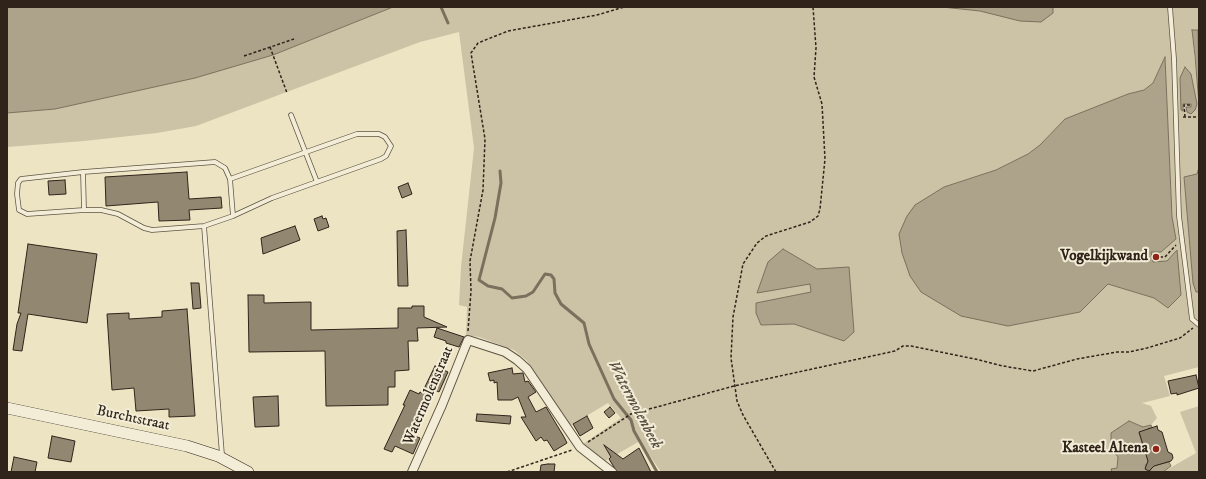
<!DOCTYPE html>
<style>
body{margin:0}
#map{position:relative;width:1206px;height:479px;overflow:hidden;background:#ece4c3;font-family:"IM FELL DW Pica",serif}
canvas{display:block}
.frame{position:absolute;inset:0;border:8px solid #30241a;pointer-events:none}
</style>
<div id="map">
<canvas width="1206" height="479"></canvas>
<div class="frame"></div>
</div>
<script>
const g = document.querySelector('canvas').getContext('2d');
g.lineJoin = 'round';
function paint(path, color) { g.fillStyle = color; g.fill(path, 'evenodd'); }
const toPath = rows => new Path2D(rows.map(r => 'M' + r).join(''));
function stroke(path, color, width, dash) { g.strokeStyle = color; g.lineWidth = width; g.lineCap = dash ? 'butt' : 'round'; g.setLineDash(dash || []); g.stroke(path); }
function label(font, color, halo, rows, align = 'center') {
  g.font = font + ' "IM FELL DW Pica",serif'; g.lineWidth = 4; g.setLineDash([]); g.textBaseline = 'middle'; g.strokeStyle = halo; g.fillStyle = color; for (const [text, x, y, turn = 0] of rows) {
    g.save(); g.translate(x, y); g.rotate((+turn || 0) * Math.PI / 180); g.textAlign = isNaN(turn) ? turn : align; if (halo) g.strokeText(text, 0, 0); g.fillText(text, 0, 0); g.restore();
  }
}
paint(toPath([
 [393,7,942,7,980,11,1053,13,1053,7,1199,7,1199,50,1198,30,1192,31,1199,104,1199,167,1197,174,1184,178,1193,283,1196,292,1199,292,1199,367,1164,376,1170,396,1142,403,1151,406,1157,418,1151,425,1143,427,1129,421,1111,448,1118,457,1117,468,1111,469,1112,472,661,472,640,441,605,461,583,444,621,418,608,403,568,427,527,361,514,350,479,337,466,335,467,307,459,305,461,267,474,148,459,32,420,42,196,126,157,133,84,141,7,147,7,113,55,109,195,78,273,55],
 [1165,57,1172,217,1176,239,1161,252,1151,252,1152,262,1167,261,1177,251,1168,308,1154,298,1108,284,1080,312,1008,326,915,206,944,187,996,170,1028,154,1040,145,1065,119,1128,94,1144,90,1153,83],
 [1191,74,1197,104,1195,110,1187,112,1186,107,1192,107,1191,104,1183,104],
 [783,249,817,269,844,341,794,324,761,325,756,303,811,292,810,284],
 [1199,406,1199,472,1163,472,1196,453,1180,412]
]), '#ccc3a6');
const water = toPath([
 [7,7,393,7,273,55,195,78,55,109,7,113,7,7],
 [942,7,1053,7,1053,13,1041,22,1020,21,980,11,942,7],
 [1192,30,1198,30,1199,104,1195,56,1192,30],
 [1165,57,1172,217,1176,239,1161,252,1151,252,1153,262,1167,261,1177,250,1181,295,1168,308,1154,298,1108,284,1080,312,1008,326,961,316,921,292,910,276,902,253,899,234,907,216,915,205,944,187,996,170,1028,154,1040,145,1065,119,1128,94,1144,90,1153,83,1165,57],
 [1185,67,1191,74,1197,104,1195,110,1191,114,1187,112,1186,107,1191,107,1191,104,1183,104,1183,111,1181,110,1180,78,1185,67],
 [1199,167,1199,292,1196,292,1193,283,1184,177,1197,174,1199,167],
 [783,249,817,269,849,267,854,332,844,341,794,324,761,325,756,313,756,303,811,292,810,284,757,293,768,262,783,249],
 [1129,421,1143,427,1151,425,1152,427,1139,433,1149,463,1145,465,1146,469,1150,471,1153,466,1169,462,1171,466,1163,472,1112,472,1111,469,1117,468,1118,457,1111,448,1111,433,1129,421]
]);
paint(water, '#aca38a');
stroke(water, '#7a705d', 1);
stroke(toPath([
 [441,7,448,23],
 [500,171,501,183,495,218,479,280,488,286,502,289,512,298,526,296,533,292,545,274,551,275,554,279,555,293,561,304,584,323,589,344,614,399,631,420,634,431,657,472]
]), '#7a705d', 3);
const building = toPath([
 [187,172,189,199,221,197,222,208,189,210,190,220,159,221,158,202,106,206,105,177,187,172],
 [65,180,66,194,49,195,48,181,65,180],
 [408,183,412,194,402,198,398,187,408,183],
 [322,216,323,219,326,218,329,227,318,231,314,219,322,216],
 [295,226,300,240,263,254,261,238,295,226],
 [406,230,408,286,398,286,397,231,406,230],
 [28,244,97,254,87,323,28,314,22,351,13,350,17,324,21,313,18,313,28,244],
 [191,283,199,283,201,308,193,309,191,283],
 [248,295,264,295,264,303,311,302,311,330,398,328,398,308,412,308,412,306,424,306,424,317,447,327,417,328,418,341,408,341,409,370,395,371,395,387,388,387,388,405,326,406,325,351,249,352,248,295],
 [187,309,195,416,169,417,169,409,136,411,134,388,112,390,107,314,129,313,129,319,162,317,162,311,187,309],
 [437,328,464,337,459,347,446,343,446,341,434,337,437,328],
 [435,366,448,372,439,392,433,389,412,433,412,435,420,438,413,454,395,446,392,452,384,449,405,405,403,405,410,390,419,394,420,392,422,393,435,366],
 [512,368,513,374,523,373,525,382,528,381,536,392,528,397,536,412,546,407,564,437,567,443,554,451,547,440,544,441,541,437,536,441,521,417,526,417,518,397,512,400,498,400,497,382,494,383,494,380,490,381,488,373,512,368],
 [1196,375,1199,388,1177,395,1177,393,1171,394,1168,381,1196,375],
 [278,396,279,426,255,427,253,397,278,396],
 [610,407,615,413,609,418,604,412,610,407],
 [477,414,511,416,510,424,476,421,477,414],
 [587,416,593,428,580,436,573,424,587,416],
 [1157,426,1158,430,1162,432,1168,452,1172,454,1173,458,1171,461,1154,466,1149,471,1145,469,1148,461,1139,432,1157,426],
 [52,436,75,441,71,462,48,458,52,436],
 [604,445,623,459,639,448,651,472,617,472,609,459,611,457,604,445],
 [14,457,37,462,35,472,11,472,14,457],
 [548,464,555,464,554,472,540,472,541,465,548,464]
]);
paint(building, '#928872');
stroke(building, '#30241a', 1);
const lane = toPath([
 [1170,7,1174,59,1179,216,1192,319,1199,325],
 [291,115,317,182],
 [83,172,21,179,18,183,17,194,19,210,27,214,84,210],
 [230,179,225,168,215,162,83,172,84,210,101,210,118,214,144,228,152,230,204,226,233,216,272,198,381,159,386,156,391,146,385,137,379,134,357,134,230,179,233,216],
 [204,226,222,455]
]);
const street = toPath([
 [412,472,442,405,468,340,505,352,517,360,527,369,580,447,612,472]
]);
const secondary = toPath([
 [7,408,187,446,218,456,248,472]
]);
stroke(lane, '#5f5444', 5.5);
stroke(street, '#5f5444', 10);
stroke(secondary, '#30241a', 12);
stroke(toPath([
 [270,47,287,93],
 [244,56,294,39],
 [1183,117,1199,117],
 [1185,117,1184,105,1190,105],
 [1160,257,1165,257,1176,245],
 [468,331,471,291,470,261,483,190,485,139,471,53,478,43,508,31,597,15,624,7],
 [588,442,631,414,734,386,895,351,903,346,911,346,975,359,1003,366,1033,371,1077,359,1117,352,1129,352,1147,348,1180,338,1193,328],
 [507,472,572,450],
 [776,472,743,415,737,401,731,358,733,317,743,264,757,243,766,236,810,222,818,216,820,209,825,159,822,104,814,77,816,48,813,7]
]), '#30241a', 1.5, [3, 2]);
stroke(lane, '#f3edd8', 4);
stroke(street, '#f3edd8', 8);
stroke(secondary, '#f3edd8', 11);
for (const [x, y, r, color] of [
 [1156,257,4,"#8f2418"],
 [1156,449,4,"#8f2418"]
]) { const dot = new Path2D(); dot.arc(x, y, r, 0, 2 * Math.PI); g.fillStyle = color; g.fill(dot); stroke(dot, '#f3edd8', 1.5); }
label('bold 15px', '#30241a', '#f3edd8', [
 ["Vogelkijkwand",1148,257],
 ["Kasteel Altena",1148,449]
], 'right');
label('15px', '#30241a', '#f3edd8', [
 ["Watermolenstraat",429,396,-67],
 ["Burchtstraat",133,419,12]
]);
label('italic 16px', '#5b5041', '#f3edd8', [
 ["Watermolenbeek",634,405,62]
]);
</script>
